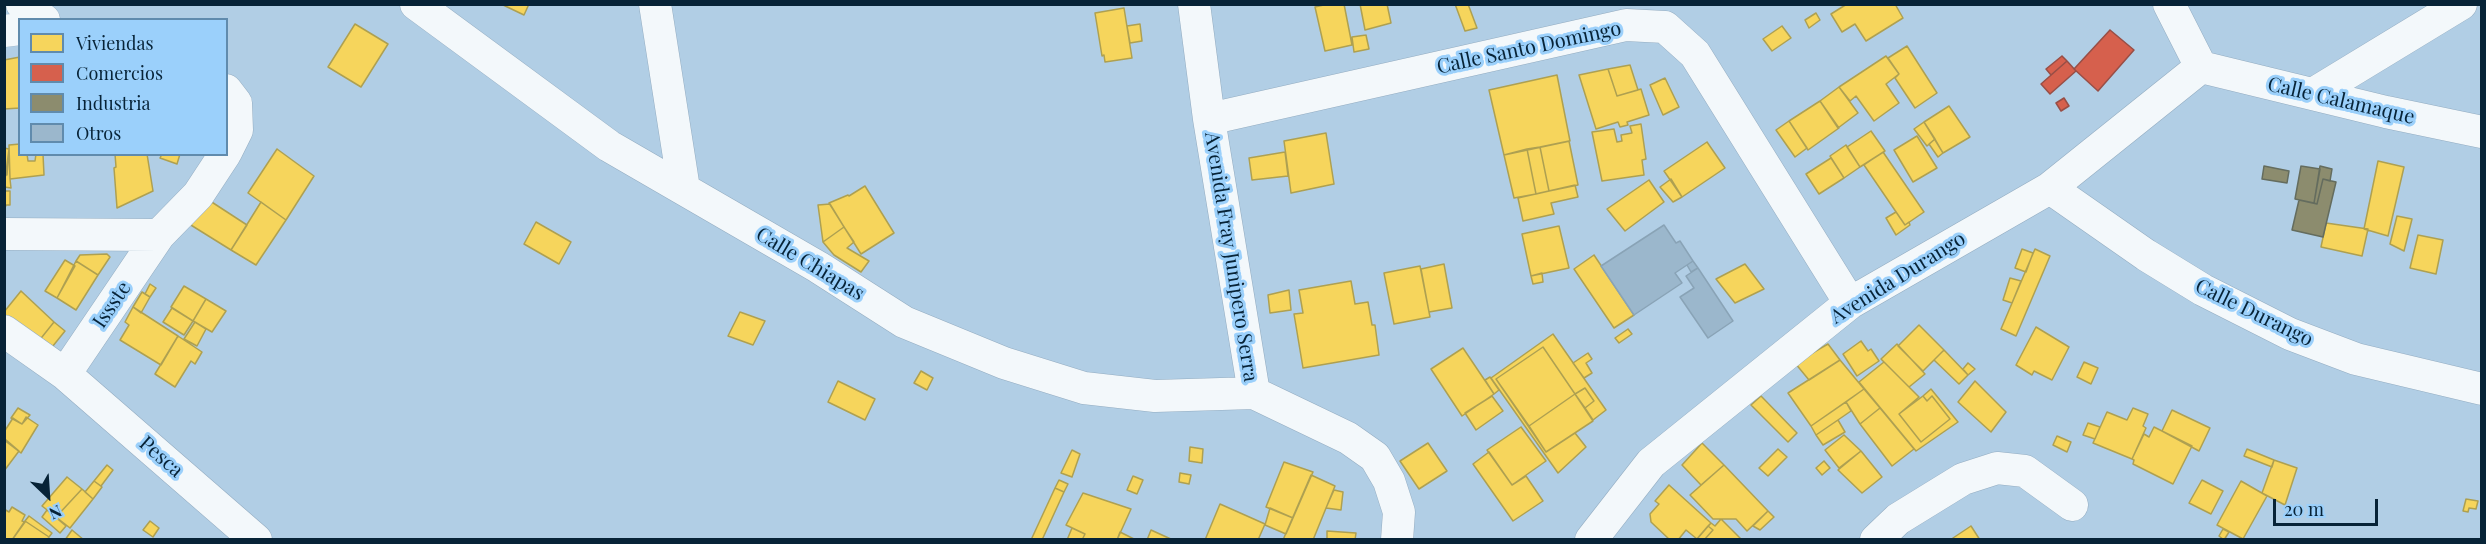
<!DOCTYPE html>
<style>
body{margin:0}
#map{position:relative;width:2486px;height:544px;overflow:hidden;background:#b1cee5;font-family:"Playfair Display",serif}
canvas{display:block}
.frame{position:absolute;inset:0;border:6px solid #072337;pointer-events:none}
.legend{position:absolute;left:18px;top:18px;width:210px;height:138px;box-sizing:border-box;background:#9bd0fb;border:2px solid #608bad;margin:0;padding:8px 10px;list-style:none;font-size:18px;color:#072337}
.legend li{display:flex;align-items:center;gap:12px;height:30px}
.legend b{width:30px;border:2px solid #608bad}
.north{position:absolute;left:18px;top:466px;width:60px;height:60px;-webkit-text-stroke:4px #9bd0fb;paint-order:stroke;rotate:155deg;font-size:16px;font-weight:700;line-height:24px;text-align:center;color:#072337}
.north::after{content:'';display:block;margin:auto;width:21px;height:27px;background:#072337;clip-path:polygon(50% 0,100% 100%,50% 72%,0 100%)}
.scale{position:absolute;left:2273px;top:499px;width:105px;height:27px;box-sizing:border-box;border:3px solid #072337;border-top:0;padding-left:8px;font-size:18px;line-height:21px;white-space:nowrap;color:#072337;-webkit-text-stroke:4px #9bd0fb;paint-order:stroke}
</style>
<div id="map">
<canvas width="2486" height="544"></canvas>
<div class="frame"></div>
<ul class="legend">
<li><b style="height:16px;background:#f6d55c"></b>Viviendas</li>
<li><b style="height:16px;background:#d6604d"></b>Comercios</li>
<li><b style="height:16px;background:#8c8c6e"></b>Industria</li>
<li><b style="height:16px;background:#9bb7cc"></b>Otros</li>
</ul>
<div class="north">N</div>
<div class="scale">20 m</div>
</div>
<script>
const g = document.querySelector('canvas').getContext('2d');
g.lineJoin = 'round';
function paint(path, color) { g.fillStyle = color; g.fill(path, 'evenodd'); }
const toPath = rows => new Path2D(rows.map(r => 'M' + r).join(''));
function stroke(path, color, width, dash) { g.strokeStyle = color; g.lineWidth = width; g.lineCap = dash ? 'butt' : 'round'; g.setLineDash(dash || []); g.stroke(path); }
function label(font, color, halo, rows, align = 'center') {
  g.font = font + ' "Playfair Display",serif'; g.lineWidth = 6; g.setLineDash([]); g.textBaseline = 'middle'; g.strokeStyle = halo; g.fillStyle = color; for (const [text, x, y, turn = 0] of rows) {
    g.save(); g.translate(x, y); g.rotate((+turn || 0) * Math.PI / 180); g.textAlign = isNaN(turn) ? turn : align; if (halo) g.strokeText(text, 0, 0); g.fillText(text, 0, 0); g.restore();
  }
}
const homes = toPath([
 [501,4,529,4,524,15,501,4],
 [1328,4,1344,4,1352,45,1325,51,1315,7,1328,4],
 [1360,4,1387,4,1391,23,1365,30,1360,4],
 [1455,4,1468,4,1477,28,1465,31,1455,4],
 [1847,4,1895,4,1903,18,1866,41,1855,24,1842,32,1831,14,1847,4],
 [1124,8,1132,58,1105,62,1104,55,1102,56,1095,13,1124,8],
 [1816,13,1820,20,1809,28,1805,20,1816,13],
 [355,24,388,44,361,87,328,67,355,24],
 [1140,24,1142,41,1130,43,1127,26,1140,24],
 [1782,26,1791,38,1772,51,1763,39,1782,26],
 [1366,35,1369,49,1354,52,1352,37,1366,35],
 [1907,46,1937,93,1915,108,1895,78,1899,74,1888,58,1907,46],
 [1886,56,1899,74,1886,84,1899,103,1874,121,1856,96,1850,101,1839,87,1886,56],
 [20,57,20,108,4,109,4,60,20,57],
 [1630,65,1638,90,1617,96,1608,69,1630,65],
 [1608,69,1617,96,1641,89,1649,115,1627,122,1628,125,1620,127,1618,122,1596,129,1579,75,1608,69],
 [1557,75,1570,141,1504,155,1489,90,1557,75],
 [1665,78,1679,107,1663,115,1650,85,1665,78],
 [1839,87,1858,113,1838,128,1820,101,1839,87],
 [1820,101,1839,128,1808,150,1789,121,1820,101],
 [1949,106,1970,137,1943,153,1924,122,1949,106],
 [1789,121,1807,148,1795,157,1776,130,1789,121],
 [1924,122,1935,139,1927,146,1914,129,1924,122],
 [1641,124,1646,159,1642,160,1644,175,1602,181,1592,132,1614,129,1617,142,1622,141,1621,135,1632,133,1630,126,1641,124],
 [1871,131,1885,151,1860,167,1847,147,1871,131],
 [1326,133,1334,184,1291,193,1284,141,1326,133],
 [1917,136,1937,168,1913,182,1894,150,1917,136],
 [1935,139,1943,153,1938,157,1929,144,1935,139],
 [1569,141,1578,185,1549,191,1540,147,1569,141],
 [1707,142,1725,168,1682,197,1664,171,1707,142],
 [20,144,20,154,27,154,28,161,35,161,36,154,43,154,44,175,10,179,9,145,20,144],
 [1846,145,1860,167,1844,178,1830,156,1846,145],
 [1540,147,1549,191,1536,194,1527,149,1540,147],
 [4,148,9,149,7,175,4,175,4,148],
 [9,149,10,179,11,188,4,187,9,149],
 [277,149,314,176,286,220,248,193,277,149],
 [1527,149,1536,194,1514,198,1504,155,1527,149],
 [1285,152,1288,176,1252,180,1249,158,1285,152],
 [1883,152,1924,212,1905,225,1864,165,1883,152],
 [115,154,147,154,153,191,117,208,114,168,116,167,115,154],
 [162,154,180,154,177,164,160,158,162,154],
 [1831,158,1844,178,1819,194,1806,174,1831,158],
 [2378,161,2404,167,2388,236,2364,229,2378,161],
 [1671,179,1682,197,1673,202,1660,187,1671,179],
 [1649,180,1664,202,1625,231,1607,209,1649,180],
 [1575,185,1578,197,1551,203,1554,214,1523,221,1518,198,1575,185],
 [865,186,894,233,861,254,829,203,848,195,849,196,865,186],
 [5,191,10,191,10,205,6,205,5,208,5,191],
 [204,197,247,225,231,250,186,222,204,197],
 [261,202,286,220,256,265,231,250,261,202],
 [830,204,844,227,823,242,818,205,830,204],
 [1896,212,1905,225,1909,222,1910,225,1896,235,1886,218,1896,212],
 [2397,216,2412,219,2404,251,2390,244,2397,216],
 [536,222,571,242,559,264,524,244,536,222],
 [2326,223,2368,229,2362,256,2321,247,2326,223],
 [1559,226,1569,268,1531,276,1522,234,1559,226],
 [844,227,854,242,847,248,869,261,861,272,834,255,823,242,844,227],
 [2418,235,2443,240,2436,274,2410,268,2418,235],
 [2022,249,2033,253,2026,272,2015,268,2022,249],
 [2035,249,2050,256,2016,336,2001,329,2035,249],
 [107,254,110,257,98,275,76,261,80,255,107,254],
 [1594,255,1634,315,1614,328,1574,269,1594,255],
 [65,260,75,266,57,298,45,291,65,260],
 [76,261,98,275,76,310,57,298,76,261],
 [1444,264,1452,308,1429,312,1421,269,1444,264],
 [1745,264,1764,289,1735,303,1716,279,1745,264],
 [1420,266,1430,317,1394,324,1384,273,1420,266],
 [1542,273,1543,282,1533,284,1531,276,1542,273],
 [2010,278,2021,281,2012,303,2003,300,2010,278],
 [1351,281,1355,304,1368,302,1372,325,1375,325,1379,355,1303,368,1294,314,1303,313,1299,290,1351,281],
 [150,284,156,288,150,297,145,294,150,284],
 [184,286,206,299,193,321,171,307,184,286],
 [1289,290,1291,310,1270,313,1268,295,1289,290],
 [21,291,54,322,30,352,4,332,4,312,21,291],
 [142,292,150,297,141,313,133,307,142,292],
 [206,299,226,311,212,332,193,321,206,299],
 [133,307,178,336,161,365,120,340,129,325,125,322,133,307],
 [172,308,193,321,184,335,163,322,172,308],
 [740,312,765,321,753,345,728,336,740,312],
 [54,322,65,331,40,362,30,352,54,322],
 [195,322,206,329,197,346,184,339,195,322],
 [1919,325,1944,350,1923,371,1898,346,1919,325],
 [2036,327,2069,347,2052,380,2034,371,2032,375,2016,365,2036,327],
 [1628,329,1632,334,1619,343,1615,338,1628,329],
 [1553,334,1606,410,1593,420,1585,408,1594,401,1585,388,1575,394,1543,347,1496,379,1546,452,1575,433,1586,447,1558,473,1491,378,1553,334],
 [178,336,202,352,195,364,191,361,175,387,155,374,178,336],
 [1861,341,1868,351,1871,349,1879,361,1857,376,1843,354,1861,341],
 [1828,344,1840,360,1809,380,1795,363,1828,344],
 [1897,344,1925,374,1909,387,1881,359,1897,344],
 [1543,347,1575,394,1529,426,1496,379,1543,347],
 [1463,348,1494,394,1462,416,1431,369,1463,348],
 [1944,350,1968,375,1959,384,1934,360,1944,350],
 [1588,353,1592,359,1586,363,1592,373,1584,378,1573,363,1588,353],
 [1840,360,1864,389,1811,426,1788,393,1840,360],
 [1884,362,1919,397,1899,414,1921,442,1950,419,1932,396,1927,401,1923,396,1931,389,1958,422,1916,451,1859,382,1884,362],
 [2084,362,2098,368,2091,384,2077,377,2084,362],
 [1968,363,1975,369,1968,375,1963,369,1968,363],
 [921,371,933,378,927,390,914,383,921,371],
 [1490,377,1499,390,1494,394,1485,380,1490,377],
 [838,381,875,399,865,420,828,402,838,381],
 [1975,381,2006,412,1991,432,1958,402,1975,381],
 [1585,388,1594,401,1585,408,1575,394,1585,388],
 [1864,389,1880,408,1860,424,1846,402,1864,389],
 [1575,394,1593,421,1546,452,1529,426,1575,394],
 [1492,396,1503,411,1476,430,1465,413,1492,396],
 [1761,396,1797,433,1788,442,1751,405,1761,396],
 [1923,396,1927,401,1932,396,1950,419,1921,442,1899,414,1923,396],
 [1846,402,1851,411,1816,435,1811,426,1846,402],
 [18,408,30,415,22,424,11,418,18,408],
 [1880,408,1914,449,1892,466,1860,424,1880,408],
 [2133,408,2148,414,2143,426,2146,428,2132,459,2093,443,2107,412,2127,420,2133,408],
 [2172,410,2210,428,2199,451,2162,431,2172,410],
 [26,417,38,425,21,453,4,440,4,432,13,418,22,424,26,417],
 [1838,420,1845,432,1823,445,1816,435,1838,420],
 [2088,423,2100,427,2095,439,2083,435,2088,423],
 [1521,427,1546,461,1512,485,1487,450,1521,427],
 [2154,427,2192,446,2173,484,2133,464,2134,460,2132,459,2144,434,2149,437,2154,427],
 [1844,435,1861,451,1839,468,1825,450,1844,435],
 [2057,436,2071,442,2067,452,2053,445,2057,436],
 [5,439,19,451,4,471,4,440,5,439],
 [1428,443,1447,471,1419,489,1400,461,1428,443],
 [1702,443,1724,465,1701,485,1682,465,1702,443],
 [1190,447,1203,449,1202,463,1189,461,1190,447],
 [1778,449,1787,457,1768,476,1759,468,1778,449],
 [2247,449,2274,460,2272,467,2244,456,2247,449],
 [1072,450,1080,454,1072,477,1061,473,1072,450],
 [1861,451,1882,477,1862,493,1838,470,1861,451],
 [1489,452,1512,485,1526,476,1543,501,1513,521,1473,464,1489,452],
 [2274,460,2297,468,2285,505,2262,493,2274,460],
 [1824,461,1830,468,1822,475,1816,468,1824,461],
 [1284,462,1313,472,1293,518,1266,507,1284,462],
 [107,465,113,470,101,486,94,481,107,465],
 [1724,465,1768,511,1747,531,1736,519,1713,519,1690,495,1724,465],
 [1180,473,1191,475,1189,484,1179,482,1180,473],
 [1311,475,1335,486,1313,540,1283,540,1311,475],
 [1133,476,1143,480,1137,494,1127,490,1133,476],
 [67,477,82,489,56,517,42,506,67,477],
 [1059,480,1068,484,1064,492,1055,488,1059,480],
 [2202,480,2223,491,2211,514,2189,503,2202,480],
 [94,481,102,487,93,499,85,492,94,481],
 [2241,481,2267,496,2243,539,2217,525,2241,481],
 [1669,485,1711,523,1697,539,1686,530,1678,540,1670,540,1651,522,1650,514,1659,504,1655,501,1669,485],
 [1055,488,1064,492,1042,540,1031,540,1055,488],
 [82,489,93,499,70,528,56,517,82,489],
 [1334,490,1343,492,1341,510,1326,508,1334,490],
 [1083,493,1131,509,1117,540,1082,540,1085,534,1066,525,1083,493],
 [2466,499,2478,501,2476,509,2469,508,2468,512,2463,511,2466,499],
 [1220,504,1265,524,1258,540,1205,540,1220,504],
 [12,507,25,515,22,521,25,522,12,540,4,540,4,509,9,512,12,507],
 [1270,508,1293,518,1286,534,1265,525,1270,508],
 [47,510,66,526,60,533,42,517,47,510],
 [1768,511,1774,517,1760,530,1753,526,1768,511],
 [29,516,52,533,49,537,25,521,29,516],
 [1721,519,1742,540,1704,540,1713,530,1708,526,1711,523,1715,526,1721,519],
 [25,521,49,537,47,540,12,540,25,521],
 [150,521,159,528,153,537,143,530,150,521],
 [1708,526,1713,530,1704,540,1696,540,1708,526],
 [1971,526,1980,540,1950,540,1971,526],
 [1072,528,1085,534,1082,540,1067,540,1072,528],
 [2223,529,2229,532,2224,540,2219,536,2223,529],
 [72,530,84,540,65,540,72,530],
 [1151,530,1173,540,1147,540,1151,530],
 [1327,531,1356,533,1355,540,1327,540,1327,531],
 [1120,532,1136,540,1117,540,1120,532]
]);
paint(homes, '#f6d55c');
stroke(homes, '#aea051', 1.5);
const shops = toPath([
 [2110,30,2134,50,2098,91,2074,69,2110,30],
 [2062,56,2067,61,2051,75,2046,69,2062,56],
 [2067,61,2076,71,2050,94,2041,84,2067,61],
 [2064,98,2069,106,2061,111,2056,103,2064,98]
]);
paint(shops, '#d6604d');
stroke(shops, '#984e46', 1.5);
const industry = toPath([
 [2264,166,2289,171,2287,183,2262,179,2264,166],
 [2301,166,2320,169,2314,203,2295,199,2301,166],
 [2320,166,2332,169,2330,181,2323,179,2317,204,2314,203,2320,166],
 [2323,179,2336,182,2323,237,2292,230,2299,200,2317,204,2323,179]
]);
paint(industry, '#8c8c6e');
stroke(industry, '#646c5e', 1.5);
const building = toPath([
 [1664,225,1676,243,1680,241,1693,261,1675,273,1682,283,1634,315,1601,266,1664,225],
 [1693,261,1698,268,1691,272,1687,265,1693,261],
 [1698,268,1733,321,1708,338,1680,297,1694,288,1686,276,1698,268]
]);
paint(building, '#9bb7cc');
stroke(building, '#89a3b6', 1.5);
const street = toPath([
 [22,4,44,20],
 [416,4,609,146,818,267,904,322,1004,363,1084,388,1155,396,1254,393],
 [655,4,684,189],
 [1194,4,1209,119,1254,393,1348,438,1375,457,1389,481,1399,512,1397,540],
 [2169,4,2201,67],
 [4,31,20,29],
 [2201,67,2386,112,2482,132],
 [226,90,236,103,237,130,226,152],
 [2313,94,2461,4],
 [1209,119,1626,25,1665,27,1695,54,1850,303],
 [2050,188,2146,255,2203,290,2290,334,2356,359,2482,389],
 [4,234,159,235],
 [4,331,65,374,256,540],
 [65,374,159,235,198,195,225,154],
 [1591,540,1651,463,1850,303,2050,188,2201,67],
 [1876,540,1898,519,1963,479,1997,468,2025,471,2072,505]
]);
stroke(street, '#93acc1', 33);
stroke(street, '#f3f8fb', 32);
label('20px', '#072337', '#9bd0fb', [
 ["Calle Santo Domingo",1529,48,-12],
 ["Calle Calamaque",2341,101,13],
 ["Avenida Fray Junipero Serra",1231,257,81],
 ["Calle Chiapas",810,264,31],
 ["Avenida Durango",1898,278,-32],
 ["Issste",112,305,-56],
 ["Calle Durango",2254,313,26],
 ["Pesca",161,457,41]
]);
</script>
